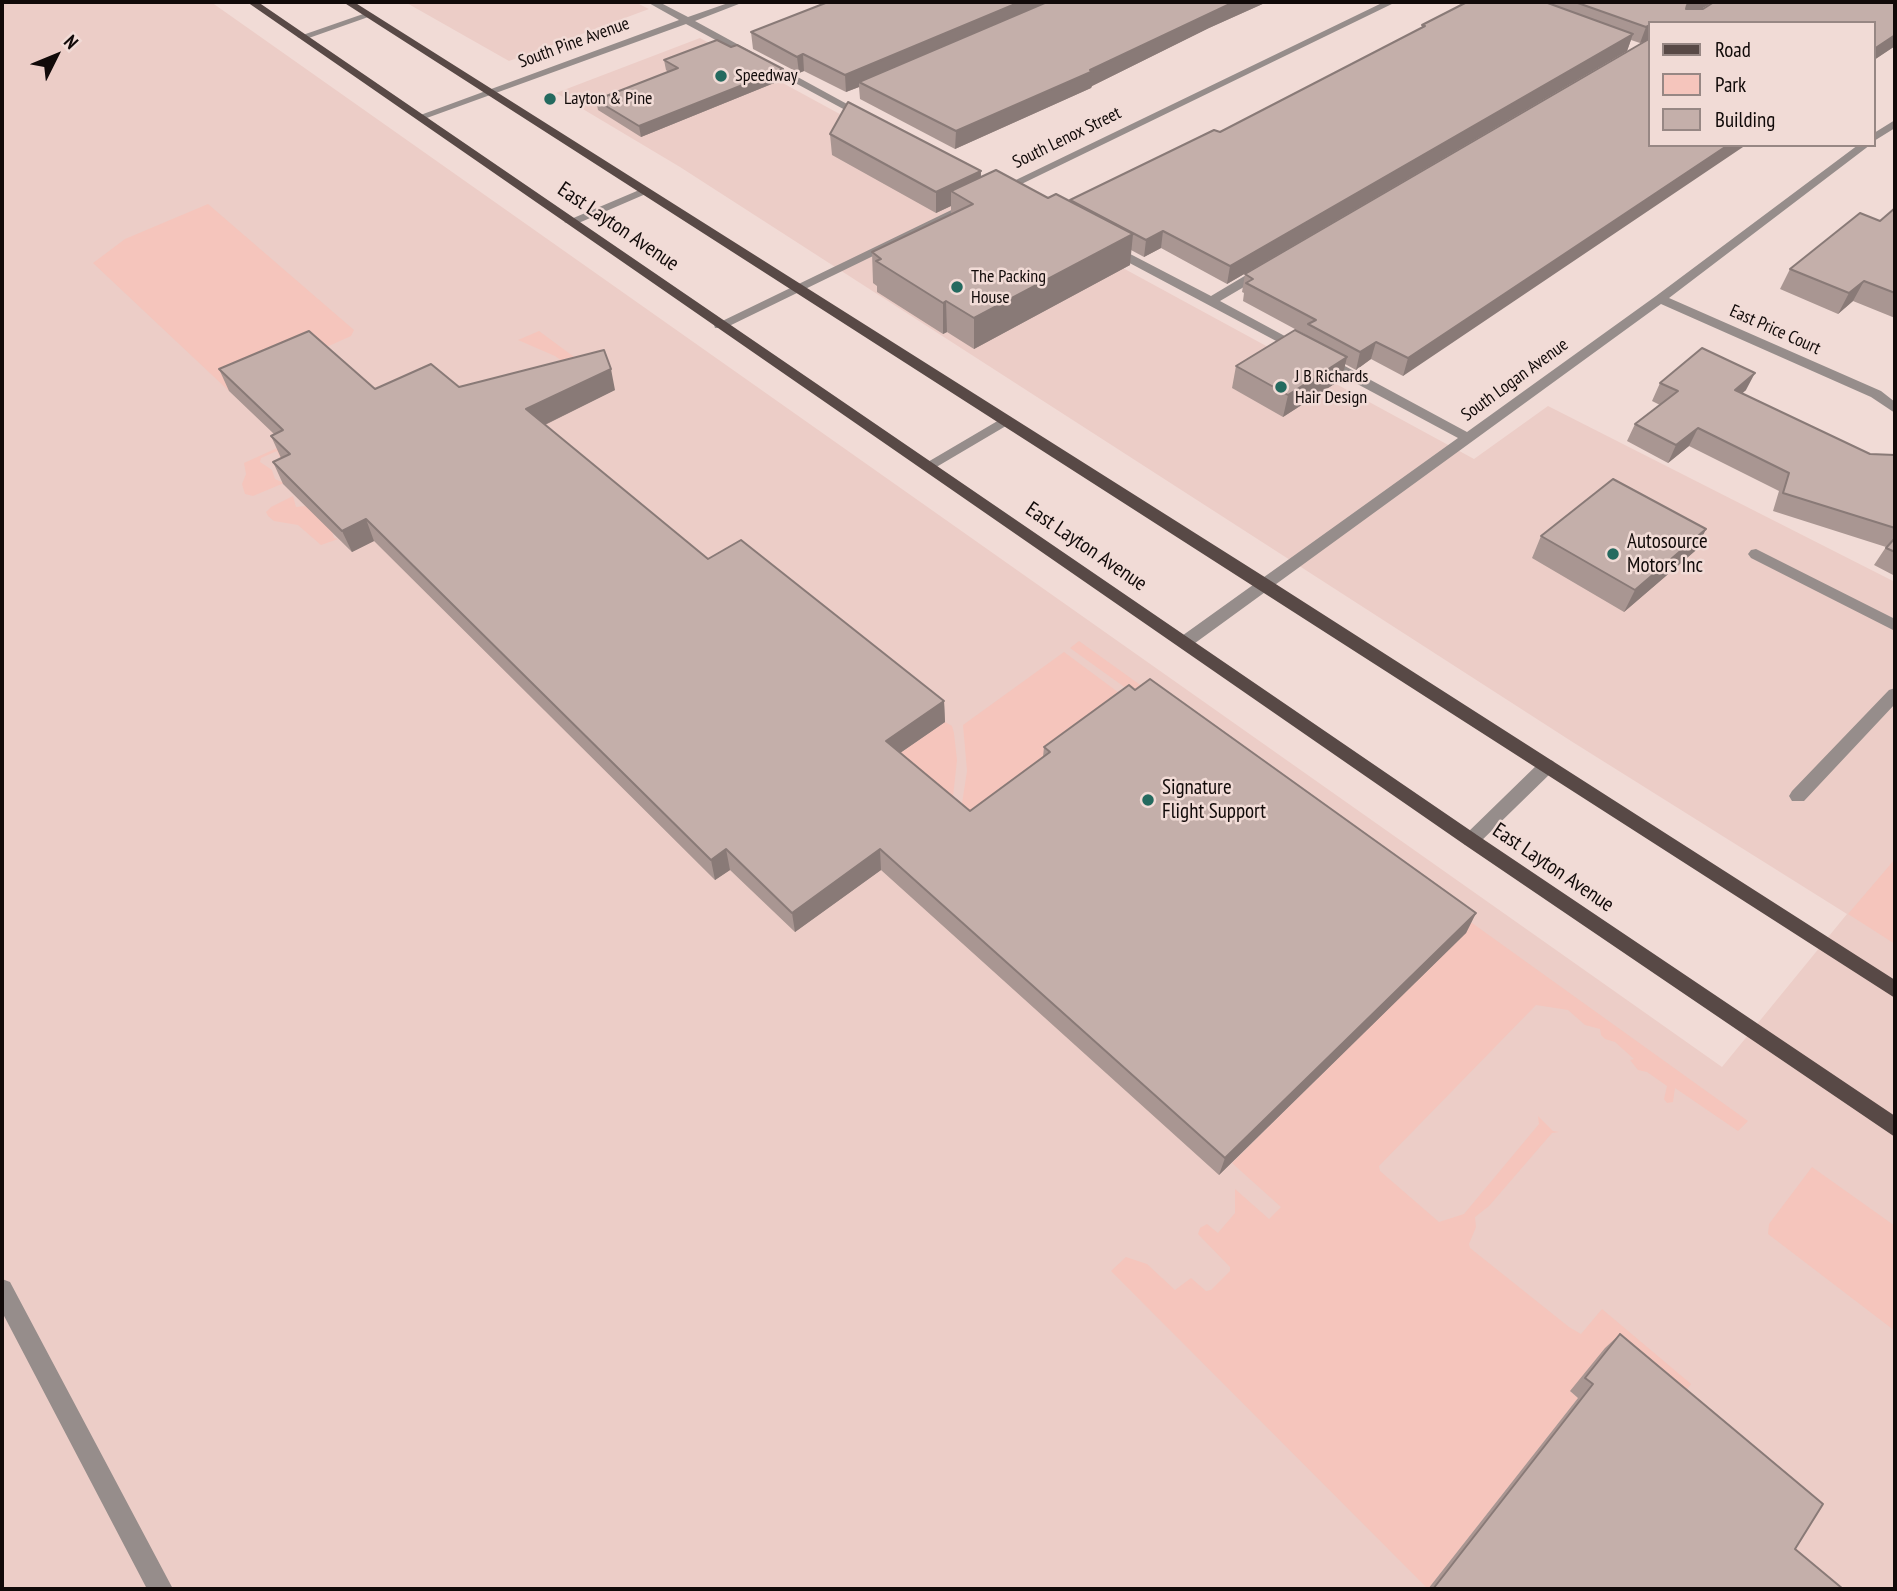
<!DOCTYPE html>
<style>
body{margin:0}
#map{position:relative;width:1897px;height:1591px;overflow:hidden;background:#f1dbd6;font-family:"PT Sans Narrow",sans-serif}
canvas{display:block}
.frame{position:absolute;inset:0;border:4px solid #110a09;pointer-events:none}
.legend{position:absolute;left:1648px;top:21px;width:228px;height:126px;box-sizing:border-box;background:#f1dbd6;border:2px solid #978784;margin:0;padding:9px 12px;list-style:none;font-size:21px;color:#110a09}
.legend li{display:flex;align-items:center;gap:14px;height:35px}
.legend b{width:35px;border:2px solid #978784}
.north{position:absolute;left:21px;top:21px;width:70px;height:70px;-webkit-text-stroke:5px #f1dbd6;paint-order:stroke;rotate:47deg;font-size:19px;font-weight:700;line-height:28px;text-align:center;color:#110a09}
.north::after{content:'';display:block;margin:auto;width:24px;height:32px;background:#110a09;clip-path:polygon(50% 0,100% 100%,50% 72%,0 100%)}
</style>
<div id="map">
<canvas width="1897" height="1591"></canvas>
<div class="frame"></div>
<ul class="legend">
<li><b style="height:9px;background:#584946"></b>Road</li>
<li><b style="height:19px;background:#f5c5bc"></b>Park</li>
<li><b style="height:19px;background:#c4afaa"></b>Building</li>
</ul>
<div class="north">N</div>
</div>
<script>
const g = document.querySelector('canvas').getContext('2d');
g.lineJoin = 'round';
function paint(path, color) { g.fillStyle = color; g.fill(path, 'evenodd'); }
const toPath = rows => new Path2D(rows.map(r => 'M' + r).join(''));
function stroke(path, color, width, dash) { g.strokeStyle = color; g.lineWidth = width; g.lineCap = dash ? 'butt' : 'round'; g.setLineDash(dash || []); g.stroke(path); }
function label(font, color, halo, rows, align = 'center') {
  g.font = font + ' "PT Sans Narrow",sans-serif'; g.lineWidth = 5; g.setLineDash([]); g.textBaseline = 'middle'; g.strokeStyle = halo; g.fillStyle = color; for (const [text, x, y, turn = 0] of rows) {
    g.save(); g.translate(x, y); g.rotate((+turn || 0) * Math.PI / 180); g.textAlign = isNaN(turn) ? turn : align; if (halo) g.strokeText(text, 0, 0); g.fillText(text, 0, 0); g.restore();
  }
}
paint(toPath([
 [2,2,211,2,1722,1067,1847,914,1571,741,680,167,556,93,700,38,1474,459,1548,406,1895,582,1895,1589,2,1589],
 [405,2,635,2,649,9,509,61]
]), '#eccdc7');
paint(toPath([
 [208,204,354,330,351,336,229,391,93,263,125,239],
 [539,331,589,368,579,373,555,356,518,340],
 [341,419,280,458,277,451,261,458,260,462,272,470,275,479,284,483,253,496,245,494,242,484,246,474,244,463],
 [293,496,296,507,306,506,332,531,334,538,338,539,321,545,298,525,274,521,268,516,266,512,271,507],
 [1079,641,1748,1121,1738,1131,1675,1088,1673,1102,1667,1103,1664,1099,1667,1086,1647,1072,1638,1070,1630,1060,1634,1059,1615,1042,1605,1039,1601,1035,1600,1029,1585,1025,1568,1010,1536,1005,1379,1166,1380,1171,1439,1222,1464,1214,1539,1124,1538,1116,1553,1131,1559,1132,1552,1133,1489,1206,1475,1217,1476,1227,1469,1244,1470,1248,1569,1327,1581,1334,1602,1309,1691,1384,1674,1408,1571,1392,1578,1398,1428,1589,1111,1271,1126,1257,1147,1264,1175,1290,1191,1278,1206,1291,1211,1290,1230,1271,1230,1267,1198,1234,1200,1228,1207,1224,1218,1233,1235,1213,1235,1189,1269,1219,1281,1207,1232,1163,1466,932,1070,648],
 [1064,652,1138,707,959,823,967,771,963,725],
 [945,722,952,726,954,733,957,760,953,797,887,762],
 [1895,859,1895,944,1848,914],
 [1812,1167,1895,1226,1895,1331,1768,1234,1769,1224]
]), '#f5c5bc');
paint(toPath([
 [647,2,659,2,688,17,731,2,744,2,695,21,869,116,860,118,686,24,424,119,415,117,679,20,647,2],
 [1384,2,1396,2,1001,194,991,192,1384,2],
 [366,13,374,15,306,39,297,37,366,13],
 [1895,120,1895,128,1874,141,1874,133,1895,120],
 [1858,145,1870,145,1669,298,1881,391,1895,402,1895,413,1871,397,1661,304,1191,646,1179,646,1177,642,1179,638,1458,438,1320,364,1320,358,1330,358,1467,432,1656,296,1858,145],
 [644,188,650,191,648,193,574,225,564,222,644,188],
 [972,200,978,204,976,206,725,328,715,328,714,325,972,200],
 [1111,244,1211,296,1258,268,1266,268,1266,274,1220,301,1307,348,1300,352,1295,351,1107,251,1107,245,1111,244],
 [1006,416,1011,417,1011,423,933,469,928,471,921,466,1006,416],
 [1756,549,1895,619,1895,631,1751,558,1748,554,1751,550,1756,549],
 [1895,688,1895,704,1804,801,1792,801,1789,796,1792,791,1889,690,1895,688],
 [1547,759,1553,761,1556,766,1553,771,1477,845,1465,845,1462,840,1465,835,1541,761,1547,759],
 [2,1279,10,1282,173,1589,147,1589,2,1312,2,1279]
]), '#968d8b');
paint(toPath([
 [247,2,258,2,1477,835,1895,1116,1895,1137,1465,845,247,2],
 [343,2,354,2,1271,581,1895,980,1895,998,343,2]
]), '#584946');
paint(toPath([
 [828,2,1267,2,1209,28,1092,86,1091,88,955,149,860,99,859,87,846,92,804,71,799,73,753,49,751,32],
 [1467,2,1713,2,1701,9,1895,2,1895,46,1874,60,1650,23,1650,145,1403,376,1371,359,1356,370,1345,364,1342,379,1283,417,1232,388,1236,366,1306,335,1243,301,1244,293,1242,292,1245,274,1644,42,1640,43,1631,40,1627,51,1227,284,1161,248,1144,257,1131,250,1130,265,974,349,947,332,943,334,877,292,877,286,873,283,872,252,951,215,951,206,936,213,832,155,830,134,981,171,981,177,1048,198,1070,202,1070,200,1220,132,1422,28,1422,25],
 [731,47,783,69,784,79,641,137,598,110,596,100,668,72,666,70,664,60],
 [1895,208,1895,318,1853,301,1838,314,1780,289,1790,269,1880,221],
 [219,369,375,389,615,390,545,425,708,559,944,701,945,722,900,753,970,811,1043,757,1044,747,1135,690,1476,913,1466,933,1219,1175,881,870,795,932,730,870,715,880,374,541,352,552,283,484,273,462,281,458,271,436,274,434,229,391],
 [1660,383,1746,390,1742,393,1870,454,1895,455,1895,576,1874,565,1886,547,1773,511,1779,491,1689,446,1668,463,1627,441,1635,424,1660,405,1652,401],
 [1706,529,1695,551,1624,612,1532,558,1541,536],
 [1620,1334,1795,1549,1843,1589,1428,1589,1578,1398,1570,1391,1605,1348]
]), '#a99692');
paint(toPath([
 [1020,2,1058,2,859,82,859,87,846,92,845,75],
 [1234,2,1267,2,1209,28,1092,86,1091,88,955,149,956,131,1090,70],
 [1692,2,1713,2,1681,21,1687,5],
 [1650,25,1650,40,1640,43,1646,27],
 [1633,34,1627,51,1227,284,1230,266],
 [1895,35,1895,46,1874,60,1874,49],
 [803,54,804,71,799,73,797,57],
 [783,69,784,79,641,137,639,126],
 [1728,145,1746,145,1403,376,1408,358],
 [981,171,980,192,951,191,951,206,936,213,936,192],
 [1163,231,1161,248,1144,257,1146,240],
 [1133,234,1130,265,974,349,974,318],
 [1864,281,1853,301,1838,314,1849,293],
 [946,301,947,332,943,334,943,303],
 [1376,342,1371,359,1356,370,1360,352],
 [1347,357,1342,379,1283,417,1288,395],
 [611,369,615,390,532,431,526,409],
 [1755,373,1746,390,1726,408,1735,390],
 [1698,428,1689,446,1668,463,1676,445],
 [366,519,374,541,352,552,342,531],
 [1706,529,1695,551,1624,612,1635,590],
 [944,701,945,722,887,762,886,741],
 [726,849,730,870,715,880,711,860],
 [880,849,881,870,795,932,792,913],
 [1476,913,1466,933,1219,1175,1225,1158]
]), '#897a77');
const building = toPath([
 [828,2,1020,2,845,75,803,54,797,57,751,32,828,2],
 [1047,2,1234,2,1090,70,1093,71,956,131,859,82,1047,2],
 [1467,2,1545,2,1633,34,1230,266,1163,231,1146,240,1070,200,1214,130,1220,132,1425,26,1422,25,1467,2],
 [1575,2,1692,2,1687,5,1686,9,1703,9,1714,2,1895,2,1895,35,1874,49,1874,23,1650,23,1650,25,1646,27,1575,2],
 [1649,39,1650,39,1650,145,1728,145,1408,358,1376,342,1360,352,1308,324,1316,320,1246,283,1253,279,1245,274,1649,39],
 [717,40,731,47,737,45,783,69,639,126,596,100,678,68,664,60,717,40],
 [848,102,981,171,936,192,830,134,848,102],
 [996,170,1048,198,1056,194,1133,234,974,318,946,301,943,303,876,261,881,259,872,252,973,204,951,191,996,170],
 [1895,208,1895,293,1864,281,1849,293,1790,269,1860,213,1880,221,1895,208],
 [1295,330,1347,357,1288,395,1236,366,1295,330],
 [309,331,375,389,431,364,459,387,604,350,611,369,526,409,708,559,741,540,944,701,886,741,970,811,1050,752,1044,747,1129,685,1135,690,1150,679,1476,913,1225,1158,880,849,792,913,726,849,711,860,366,519,342,531,273,462,290,454,271,436,283,430,219,369,309,331],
 [1702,348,1755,373,1735,390,1870,454,1895,455,1895,528,1783,493,1789,473,1698,428,1676,445,1635,424,1678,391,1660,383,1702,348],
 [1613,479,1706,529,1635,590,1541,536,1613,479],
 [1895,538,1895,552,1886,548,1895,538],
 [1620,1334,1823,1504,1795,1549,1843,1589,1433,1589,1593,1384,1585,1378,1620,1334]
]);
paint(building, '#c4afaa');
stroke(building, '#897a77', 2);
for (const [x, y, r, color] of [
 [721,76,7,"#246a5f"],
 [550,99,7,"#246a5f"],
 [957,287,7,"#246a5f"],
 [1281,387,7,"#246a5f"],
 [1613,554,7,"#246a5f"],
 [1148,800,7,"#246a5f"]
]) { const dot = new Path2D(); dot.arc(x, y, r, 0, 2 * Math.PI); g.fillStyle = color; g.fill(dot); stroke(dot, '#f1dbd6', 2.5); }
label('18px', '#110a09', '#f1dbd6', [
 ["South Pine Avenue",574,43,-20],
 ["South Lenox Street",1067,138,-26],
 ["East Price Court",1775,330,24],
 ["South Logan Avenue",1515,380,-36]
]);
label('18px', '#110a09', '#f1dbd6', [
 ["Speedway",735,76],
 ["Layton & Pine",564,99],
 ["The Packing",971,277],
 ["House",971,298],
 ["J B Richards",1295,377],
 ["Hair Design",1295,398]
], 'left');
label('21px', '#110a09', '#f1dbd6', [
 ["East Layton Avenue",618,227,34],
 ["East Layton Avenue",1086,547,34],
 ["East Layton Avenue",1553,868,34]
]);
label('21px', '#110a09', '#f1dbd6', [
 ["Autosource",1627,542],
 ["Motors Inc",1627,566],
 ["Signature",1162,788],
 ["Flight Support",1162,812]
], 'left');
</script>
